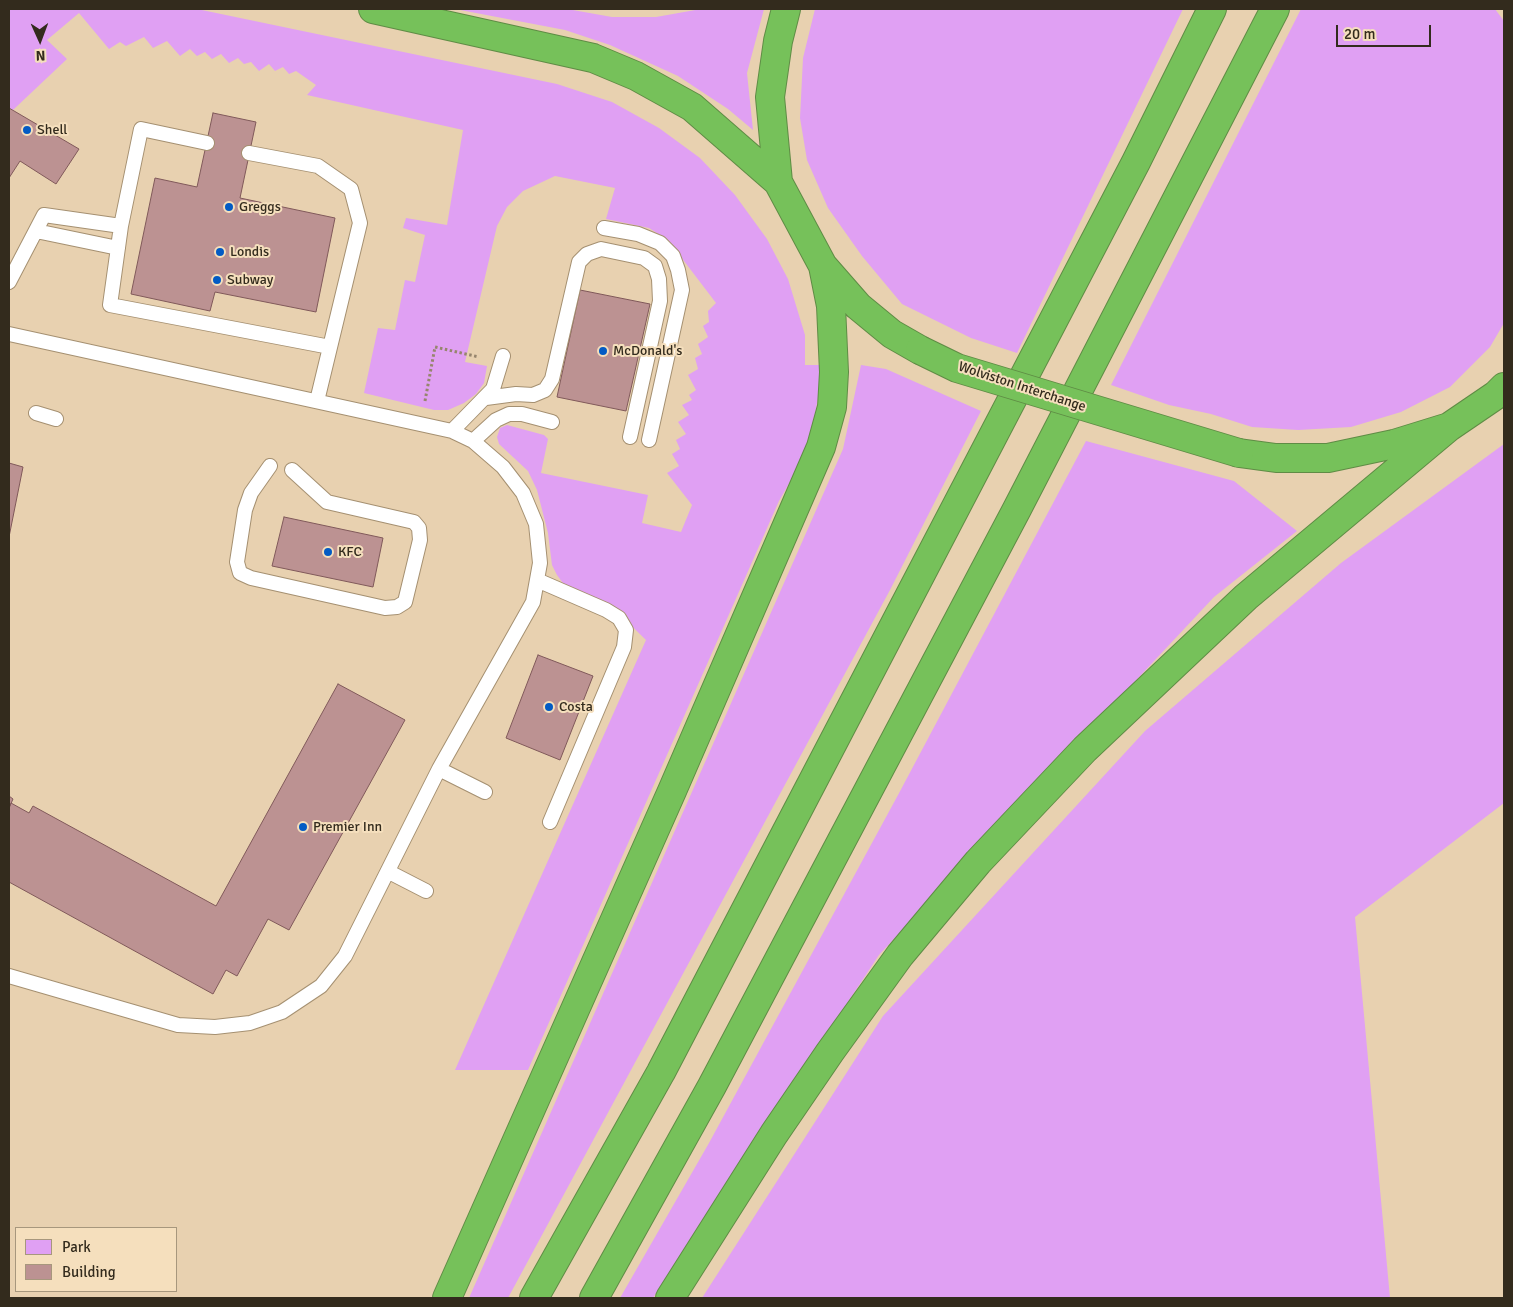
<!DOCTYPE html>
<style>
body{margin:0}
#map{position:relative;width:1513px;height:1307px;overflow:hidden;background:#e8d1b0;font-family:Signika,sans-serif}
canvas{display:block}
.frame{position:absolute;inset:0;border:10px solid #332b1d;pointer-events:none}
.legend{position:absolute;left:15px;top:1227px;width:162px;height:65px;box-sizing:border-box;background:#f5dfbd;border:1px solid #a7977d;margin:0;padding:6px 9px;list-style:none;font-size:15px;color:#332b1d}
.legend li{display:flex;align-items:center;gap:10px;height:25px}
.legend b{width:25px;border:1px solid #a7977d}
.north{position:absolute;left:15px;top:15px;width:50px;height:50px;-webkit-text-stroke:4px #f5dfbd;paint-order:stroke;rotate:178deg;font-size:14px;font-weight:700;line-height:20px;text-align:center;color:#332b1d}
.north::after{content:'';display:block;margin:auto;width:18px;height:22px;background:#332b1d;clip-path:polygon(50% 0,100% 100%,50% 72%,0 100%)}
.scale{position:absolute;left:1336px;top:25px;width:95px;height:22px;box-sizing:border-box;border:2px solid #332b1d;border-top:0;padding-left:6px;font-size:15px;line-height:18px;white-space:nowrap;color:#332b1d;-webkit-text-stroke:4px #f5dfbd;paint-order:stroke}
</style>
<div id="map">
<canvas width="1513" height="1307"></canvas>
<div class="frame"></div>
<ul class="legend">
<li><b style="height:14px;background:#e0a0f3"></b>Park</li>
<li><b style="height:14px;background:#bc9292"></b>Building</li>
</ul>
<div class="north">N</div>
<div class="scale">20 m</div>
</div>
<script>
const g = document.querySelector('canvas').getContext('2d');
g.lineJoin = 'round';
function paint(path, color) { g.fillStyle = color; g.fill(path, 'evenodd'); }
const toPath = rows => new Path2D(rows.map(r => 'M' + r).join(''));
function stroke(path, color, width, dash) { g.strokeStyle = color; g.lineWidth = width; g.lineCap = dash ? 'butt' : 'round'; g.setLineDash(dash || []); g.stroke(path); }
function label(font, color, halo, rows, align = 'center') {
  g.font = font + ' Signika,sans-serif'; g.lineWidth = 4; g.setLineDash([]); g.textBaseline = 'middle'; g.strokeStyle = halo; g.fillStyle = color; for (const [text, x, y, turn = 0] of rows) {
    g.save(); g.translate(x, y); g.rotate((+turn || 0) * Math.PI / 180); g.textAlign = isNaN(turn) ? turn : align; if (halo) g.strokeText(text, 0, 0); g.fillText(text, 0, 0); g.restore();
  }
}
paint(toPath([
 [9,9,197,9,557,84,612,102,659,128,700,158,735,195,767,239,788,279,805,335,805,365,819,365,820,387,813,425,798,468,779,501,528,1070,455,1070,646,640,609,604,565,586,557,575,552,565,548,533,537,490,528,471,499,444,497,437,500,428,507,425,544,435,548,439,541,473,648,495,642,523,681,532,692,505,667,473,679,466,672,454,680,449,676,440,686,434,678,422,689,415,682,405,692,400,689,395,696,390,688,375,698,369,695,358,702,354,698,344,708,337,703,326,709,322,708,311,716,303,668,240,649,228,606,219,615,188,555,176,523,191,507,207,497,226,465,362,487,366,484,383,476,394,464,403,448,410,434,410,364,393,378,328,395,330,405,280,415,282,425,235,403,228,406,218,447,225,463,130,307,95,316,85,296,71,289,74,283,67,275,71,269,64,259,71,251,62,244,64,238,58,229,63,221,54,212,59,205,52,197,56,190,49,180,56,167,41,153,48,144,37,126,46,120,42,109,49,79,13,47,40,67,59,13,110,9,108],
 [455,9,567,9,612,17,656,17,701,9,764,9,747,73,753,130,728,109,678,76,610,45,565,30],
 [815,9,1183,9,1017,353,971,338,902,304,862,256,828,208,807,160,800,118,803,58],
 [1301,9,1495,9,1504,21,1504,323,1490,347,1450,387,1401,412,1351,427,1298,430,1252,427,1211,414,1169,405,1111,385],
 [861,365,886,369,981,411,890,590,508,1298,469,1298,843,449],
 [1086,441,1234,481,1297,531,1214,597,879,955,653,1298,620,1298,709,1143,898,795],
 [1504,444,1504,803,1355,917,1390,1298,702,1298,883,1016,1145,731,1341,563]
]), '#e0a0f3');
const building = toPath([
 [9,108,79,149,56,184,20,161,9,178,9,108],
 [213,113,256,122,240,198,335,218,316,312,215,292,210,311,131,294,155,178,197,187,213,113],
 [580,290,650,304,626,411,557,397,580,290],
 [9,463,23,467,9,537,9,463],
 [284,517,383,538,373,587,272,566,284,517],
 [538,655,593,676,560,760,506,738,538,655],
 [338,684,405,720,289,930,268,919,237,976,226,970,213,994,9,882,9,808,11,803,29,813,33,806,216,906,338,684],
 [9,796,13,799,9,808,9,796]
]);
paint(building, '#bc9292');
stroke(building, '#80595a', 1);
const lane = toPath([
 [249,153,318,166,351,189,360,223,317,401],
 [121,226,110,305,330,347],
 [604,228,638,234,660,243,673,256,678,270,682,290,649,440],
 [36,231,118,248],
 [9,282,44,215,121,226,141,129,207,143],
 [9,334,452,431,473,441,503,467,523,493,536,524,540,563,533,602,439,769,345,956,321,986,282,1012,250,1023,215,1027,178,1025,9,976],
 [486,398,516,394,533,395,545,390,552,379,579,262,587,254,601,249,644,258,655,266,659,279,660,301,630,437],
 [36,413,56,419],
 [452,431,493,389,503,356],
 [473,441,496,420,509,414,522,414,552,422],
 [270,466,251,493,245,510,237,562,240,573,251,578,385,608,397,607,405,602,420,540,419,528,414,522,327,502,292,470],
 [537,580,606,610,619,618,626,630,624,647,550,822],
 [439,769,485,792],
 [389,872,426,891]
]);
const highway = toPath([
 [373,9,593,58,636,76,692,107,778,182],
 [786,9,778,41,770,97,778,182,823,266,858,306,892,334,920,350],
 [1239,453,1276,458,1328,458,1394,444,1449,427,1496,395,1504,387],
 [447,1298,672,791,821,447,832,407,834,372,831,306,823,266],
 [534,1298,661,1072,1136,162,1212,9],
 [594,1298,712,1086,1017,509,1275,9],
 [670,1298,774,1134,830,1052,900,955,978,862,1085,749,1246,597,1449,427]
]);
stroke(lane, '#a59071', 16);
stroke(highway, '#5f8c45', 30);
stroke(toPath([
 [425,401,435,347,479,357]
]), '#96856d', 3, [2.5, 2.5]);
stroke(lane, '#fff', 14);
stroke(highway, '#76c15a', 28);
const highwayBridge = toPath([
 [920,350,957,368,1239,453]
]);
stroke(highwayBridge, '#5f8c45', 30, []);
stroke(highwayBridge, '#76c15a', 28);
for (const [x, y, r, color] of [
 [27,130,5,"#035bc4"],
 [229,207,5,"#035bc4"],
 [220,252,5,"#035bc4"],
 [217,280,5,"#035bc4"],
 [603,351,5,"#035bc4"],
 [328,552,5,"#035bc4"],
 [549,707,5,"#035bc4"],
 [303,827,5,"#035bc4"]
]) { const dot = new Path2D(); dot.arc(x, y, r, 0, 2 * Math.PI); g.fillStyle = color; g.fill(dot); stroke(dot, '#f5dfbd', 2); }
label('14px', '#332b1d', '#f5dfbd', [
 ["Shell",37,130],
 ["Greggs",239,207],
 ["Londis",230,252],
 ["Subway",227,280],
 ["McDonald's",613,351],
 ["KFC",338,552],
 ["Costa",559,707],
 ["Premier Inn",313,827]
], 'left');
label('14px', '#332b1d', '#f5dfbd', [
 ["Wolviston Interchange",1022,387,18]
]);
</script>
